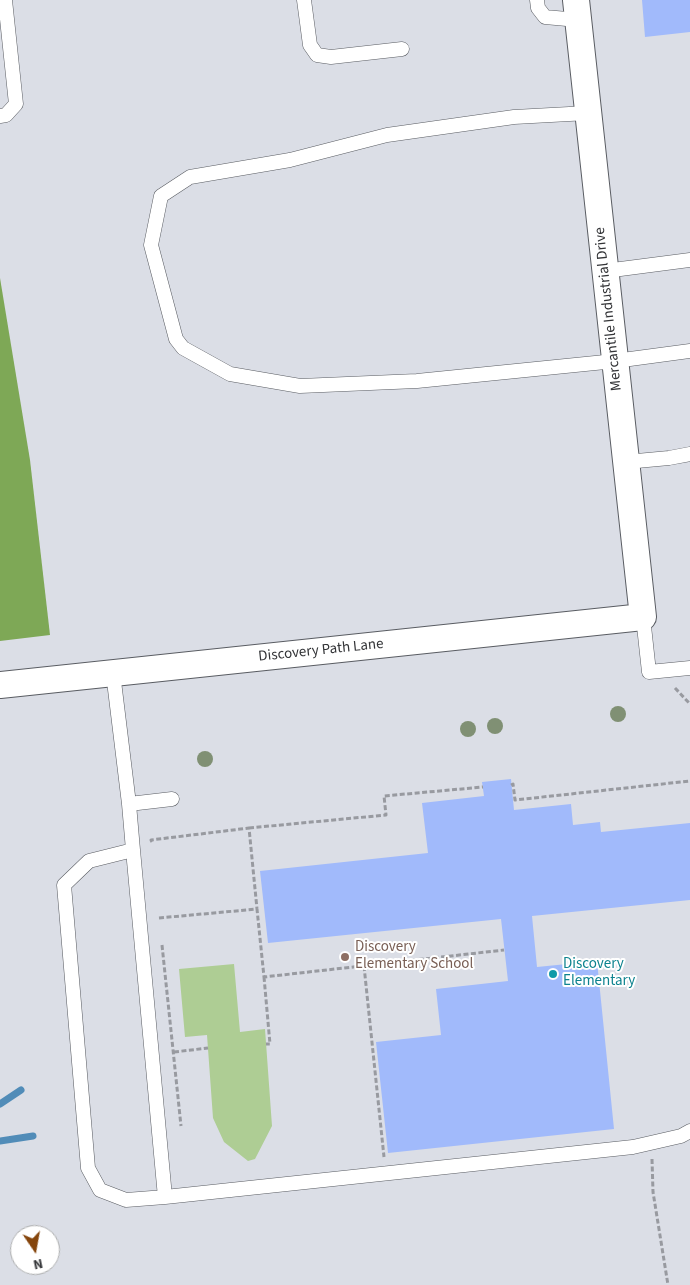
<!DOCTYPE html>
<style>
body{margin:0}
#map{position:relative;width:690px;height:1285px;overflow:hidden;background:#dbdee6;font-family:"Source Sans 3",sans-serif}
canvas{display:block}
.north{position:absolute;left:10px;top:1225px;width:50px;height:50px;box-sizing:border-box;background:#fff;border:1px solid #adaeaf;border-radius:50%;rotate:168deg;font-size:14px;font-weight:700;line-height:20px;text-align:center;color:#333437}
.north::after{content:'';display:block;margin:auto;width:18px;height:22px;background:#85450c;clip-path:polygon(50% 0,100% 100%,50% 72%,0 100%)}
</style>
<div id="map">
<canvas width="690" height="1285"></canvas>
<div class="north">N</div>
</div>
<script>
const g = document.querySelector('canvas').getContext('2d');
g.lineJoin = 'round';
function paint(path, color) { g.fillStyle = color; g.fill(path, 'evenodd'); }
const toPath = rows => new Path2D(rows.map(r => 'M' + r).join(''));
function stroke(path, color, width, dash) { g.strokeStyle = color; g.lineWidth = width; g.lineCap = dash ? 'butt' : 'round'; g.setLineDash(dash || []); g.stroke(path); }
function label(font, color, halo, rows, align = 'center') {
  g.font = font + ' "Source Sans 3",sans-serif'; g.lineWidth = 4; g.setLineDash([]); g.textBaseline = 'middle'; g.strokeStyle = halo; g.fillStyle = color; for (const [text, x, y, turn = 0] of rows) {
    g.save(); g.translate(x, y); g.rotate((+turn || 0) * Math.PI / 180); g.textAlign = isNaN(turn) ? turn : align; if (halo) g.strokeText(text, 0, 0); g.fillText(text, 0, 0); g.restore();
  }
}
paint(toPath([
 [234,964,240,1032,265,1029,272,1126,255,1159,248,1161,224,1142,213,1118,207,1035,185,1037,179,969]
]), '#aecd94');
paint(toPath([
 [0,278,30,460,50,635,0,641]
]), '#7ea856');
stroke(toPath([
 [0,1104,21,1090],
 [0,1141,33,1136]
]), '#518cb8', 7);
paint(toPath([
 [642,0,690,0,690,32,645,37],
 [511,779,514,810,571,804,573,825,600,822,601,832,690,823,690,900,532,916,537,967,597,961,614,1129,388,1153,376,1042,441,1035,436,989,508,981,501,919,268,943,260,871,428,853,422,803,484,796,482,782]
]), '#a1bafb');
const lane = toPath([
 [304,0,310,45,317,55,331,57,402,49],
 [537,0,538,8,545,17,578,20],
 [588,113,514,117,387,135,290,160,190,177,161,196,151,245,176,339,183,348,230,374,300,386,417,381,615,361,690,351],
 [0,116,6,115,16,104,5,0],
 [605,271,690,260],
 [626,462,669,458,690,454],
 [643,617,649,672,690,668],
 [113,673,129,804,172,799],
 [129,804,133,850,89,861,64,885,88,1168,100,1190,126,1200,165,1197,633,1147,681,1136,690,1131],
 [133,850,165,1197]
]);
const street = toPath([
 [0,685,643,617,576,0]
]);
stroke(lane, '#595c62', 15);
stroke(street, '#595c62', 28);
stroke(toPath([
 [675,688,690,704],
 [511,785,513,784,515,800,690,781],
 [249,828,386,815,384,796,483,787],
 [152,842,151,840,249,828,257,909],
 [159,918,257,909,264,977,504,950],
 [162,945,181,1126],
 [364,966,384,1157],
 [264,977,270,1044,266,1044],
 [174,1052,208,1048],
 [652,1159,653,1192,668,1285]
]), '#989aa0', 3, [5, 2.5]);
stroke(lane, '#fff', 14);
stroke(street, '#fff', 26);
g.fillStyle = '#809074';
for (const [x, y] of [
 [618,714],
 [495,726],
 [468,729],
 [205,759]
]) { g.beginPath(); g.arc(x, y, 8, 0, 2 * Math.PI); g.fill(); }
for (const [x, y, r, color] of [
 [345,957,5,"#8d6e63"],
 [553,974,5,"#0f9aa8"]
]) { const dot = new Path2D(); dot.arc(x, y, r, 0, 2 * Math.PI); g.fillStyle = color; g.fill(dot); stroke(dot, '#fff', 2); }
label('15px', '#333437', '#fff', [
 ["Mercantile Industrial Drive",609,309,-96],
 ["Discovery Path Lane",321,651,-6]
]);
label('15px', '#785e54', '#fff', [
 ["Discovery",355,948],
 ["Elementary School",355,965]
], 'left');
label('15px', '#0d838f', '#fff', [
 ["Discovery",563,965],
 ["Elementary",563,982]
], 'left');
</script>
